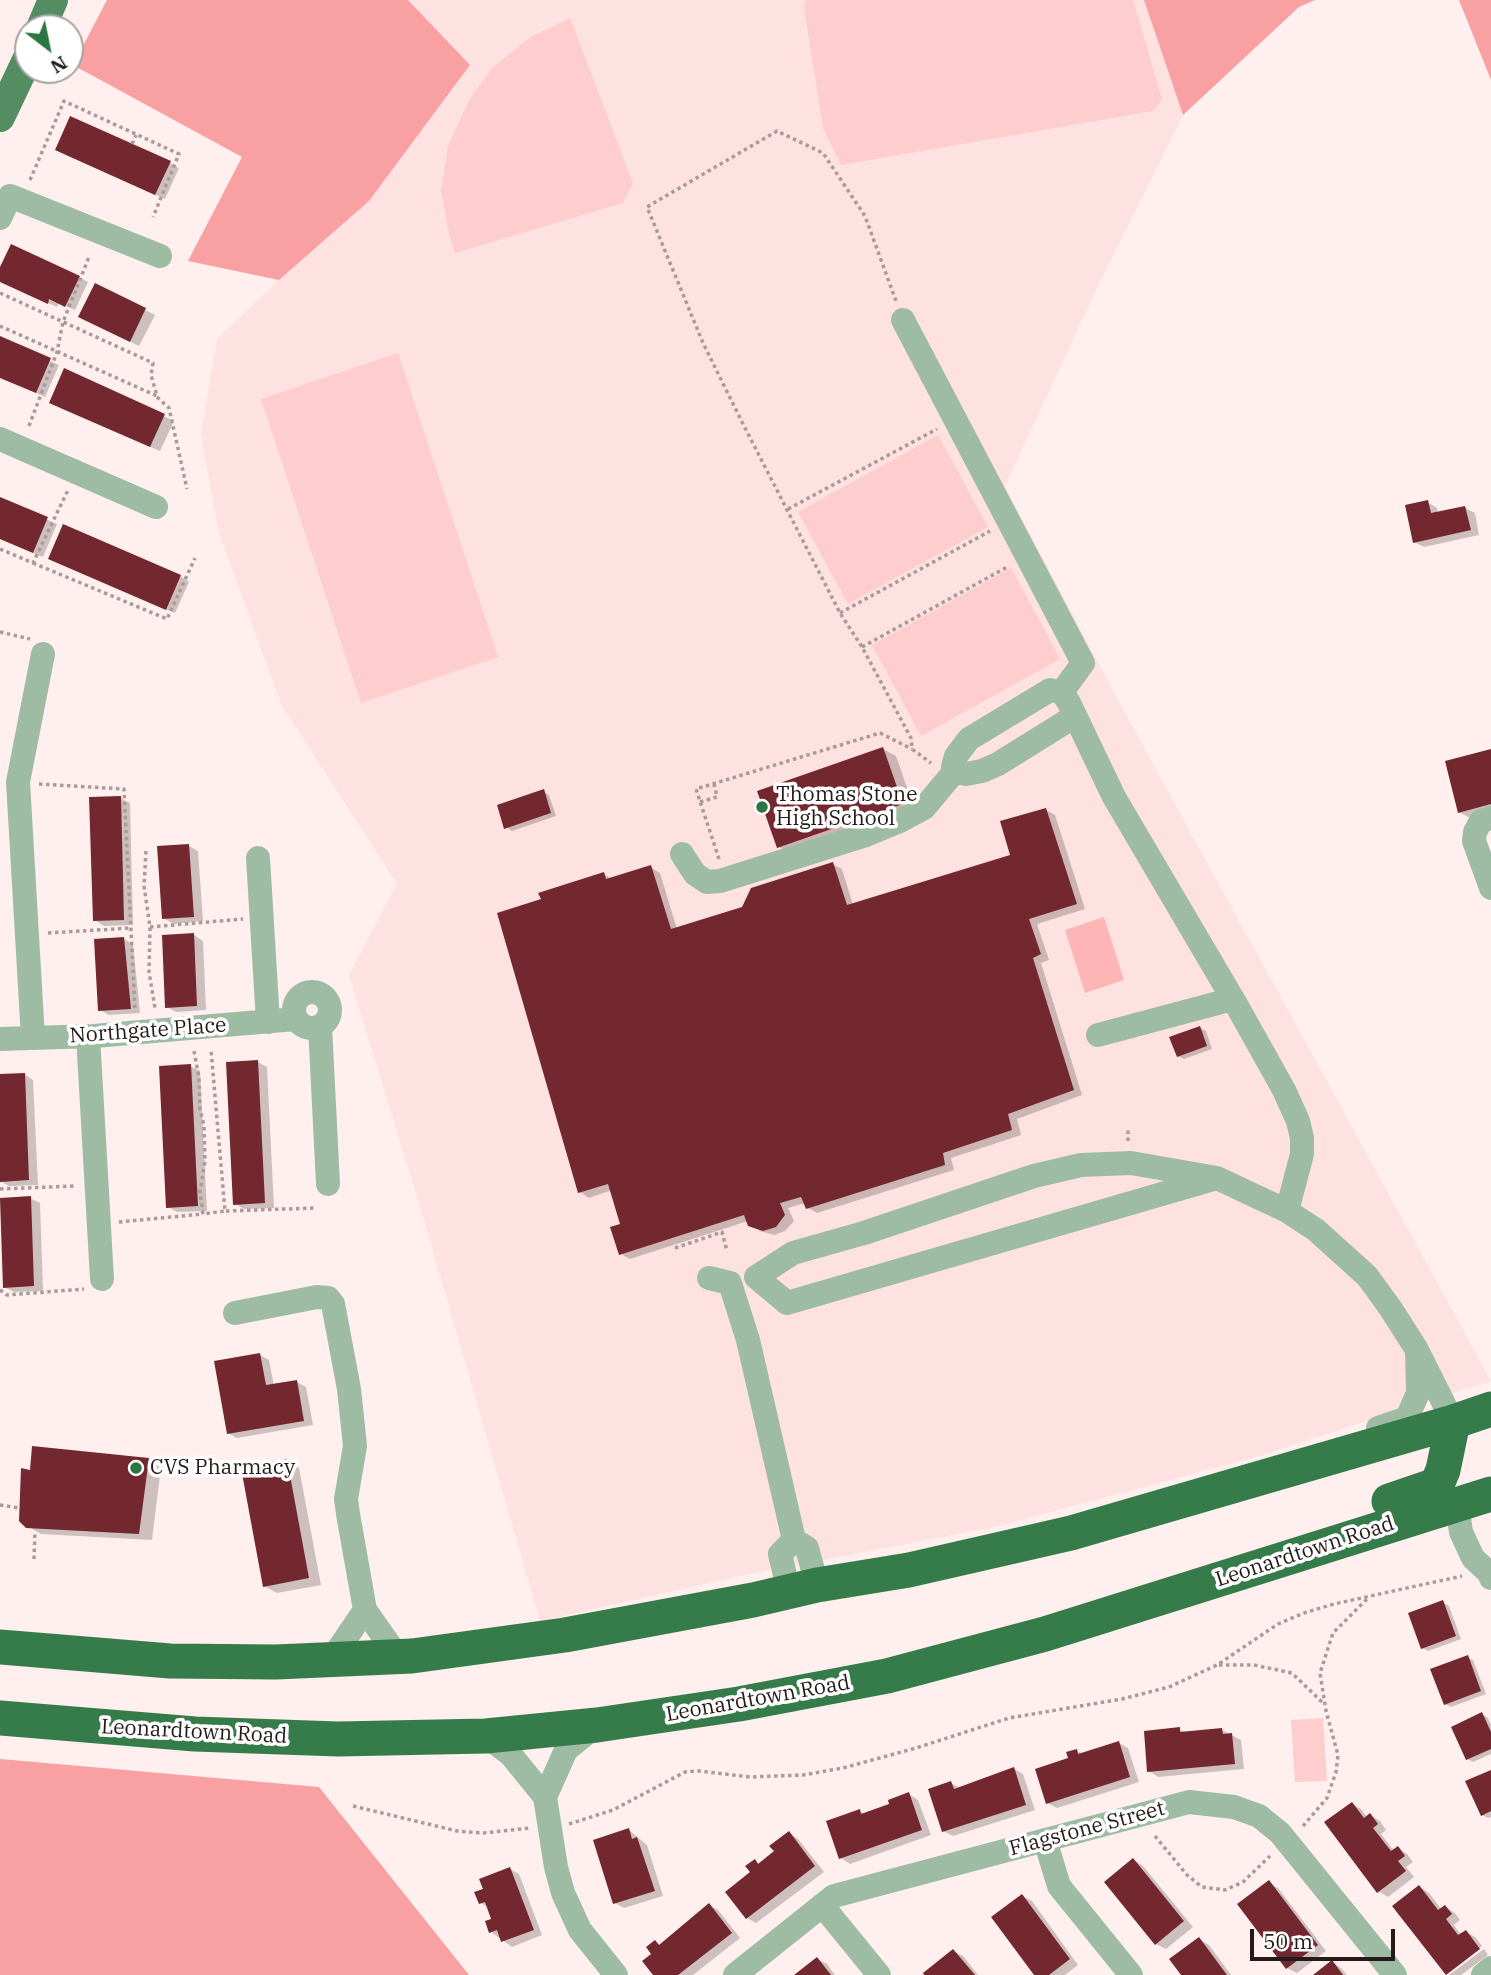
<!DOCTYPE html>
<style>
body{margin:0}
#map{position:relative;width:1491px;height:1975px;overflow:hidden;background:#ffefee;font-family:"IBM Plex Serif",serif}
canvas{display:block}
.north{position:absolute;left:14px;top:14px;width:70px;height:70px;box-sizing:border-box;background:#fff;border:2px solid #a7a3a3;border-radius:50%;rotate:148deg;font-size:19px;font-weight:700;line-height:28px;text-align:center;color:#241a1a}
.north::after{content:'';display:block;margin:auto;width:24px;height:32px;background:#2c7643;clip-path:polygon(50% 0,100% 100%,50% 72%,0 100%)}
.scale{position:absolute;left:1250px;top:1929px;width:145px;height:32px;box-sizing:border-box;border:4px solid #241a1a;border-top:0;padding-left:9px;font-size:21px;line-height:24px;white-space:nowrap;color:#241a1a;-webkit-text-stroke:5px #fff;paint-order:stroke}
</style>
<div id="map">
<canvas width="1491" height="1975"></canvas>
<div class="north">N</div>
<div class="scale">50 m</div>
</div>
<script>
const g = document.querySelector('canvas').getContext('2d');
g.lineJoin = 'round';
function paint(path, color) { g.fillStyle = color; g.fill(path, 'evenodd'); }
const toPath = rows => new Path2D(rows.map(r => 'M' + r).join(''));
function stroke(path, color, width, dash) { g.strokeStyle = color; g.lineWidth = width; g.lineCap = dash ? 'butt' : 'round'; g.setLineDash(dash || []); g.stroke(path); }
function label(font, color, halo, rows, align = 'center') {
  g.font = font + ' "IBM Plex Serif",serif'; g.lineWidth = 7; g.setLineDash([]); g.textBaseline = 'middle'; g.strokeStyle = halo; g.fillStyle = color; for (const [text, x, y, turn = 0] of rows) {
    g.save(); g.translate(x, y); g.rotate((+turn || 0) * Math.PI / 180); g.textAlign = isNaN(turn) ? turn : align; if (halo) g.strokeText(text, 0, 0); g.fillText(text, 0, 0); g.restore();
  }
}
paint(toPath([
 [408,0,1147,0,1183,115,1096,290,1005,486,1113,691,1491,1381,1259,1456,995,1527,754,1573,540,1621,421,1210,349,975,397,884,281,704,218,530,201,434,217,339,279,280,369,201,470,65]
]), '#fee2e1');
paint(toPath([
 [806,0,1133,0,1162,99,1153,111,841,165,823,128,804,7],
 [570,18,633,183,623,203,455,253,449,234,441,191,448,146,469,100,493,67,531,37],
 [398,353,498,657,361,703,261,399],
 [938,435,988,527,848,604,798,512],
 [1011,568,1060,659,921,736,872,645],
 [1323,1718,1327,1781,1295,1782,1291,1720]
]), '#fdcecd');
paint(toPath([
 [107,0,408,0,470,65,369,201,279,280,188,261,242,157,73,65],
 [1144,0,1315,0,1299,7,1183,115],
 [1459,0,1491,0,1491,80],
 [0,1759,319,1787,469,1975,0,1975]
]), '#f9a1a2');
paint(toPath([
 [1104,917,1124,980,1085,993,1065,930]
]), '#fdb5b5');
paint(toPath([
 [66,155,170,163,179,168,165,199],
 [0,271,79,277,88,282,75,310,59,303,57,307,6,284,0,280],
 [96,285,155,315,139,346,89,321],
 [0,338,59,365,45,397,0,377],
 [65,370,174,421,160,451,60,408],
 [0,499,57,524,43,557,0,539],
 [1427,502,1437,508,1438,514,1465,508,1475,513,1479,535,1424,547,1414,542],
 [59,563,180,576,189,582,175,613],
 [883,749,896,756,915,811,791,854,779,847],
 [1491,751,1491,814,1472,819,1459,812],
 [543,791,549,795,556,816,512,831,506,827],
 [120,798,130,803,133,925,104,926,95,920],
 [1046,810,1055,815,1085,909,1037,924,1049,960,1041,963,1082,1095,1017,1119,1021,1135,951,1158,954,1170,817,1213,808,1208,805,1203,788,1208,794,1221,785,1231,774,1235,760,1231,750,1225,748,1221,630,1259,621,1254,623,1225,612,1190,589,1198,580,1192,543,900,604,874,612,879,650,867,660,873,677,929,744,908,832,864,842,869,853,905,1012,856],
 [189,846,198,851,203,921,173,924,164,918],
 [194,935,203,941,206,1010,176,1012,167,1007],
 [124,939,133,944,140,1013,109,1015,100,1010],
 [1200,1028,1206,1031,1212,1049,1184,1059,1178,1056],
 [258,1062,267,1067,274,1208,244,1209,235,1204],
 [190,1066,200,1071,207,1211,177,1212,168,1207],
 [24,1074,33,1080,38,1185,9,1186,0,1181,0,1075],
 [30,1198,40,1203,43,1291,14,1292,4,1287],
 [260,1355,269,1360,274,1386,297,1382,306,1387,313,1425,237,1438,228,1433],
 [148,1459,161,1467,152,1540,41,1534,27,1526,31,1472],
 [286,1461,299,1468,321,1585,277,1593,264,1586],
 [1443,1602,1449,1606,1461,1639,1428,1651,1422,1648],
 [1467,1657,1473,1660,1486,1694,1451,1707,1445,1704],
 [1482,1714,1488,1718,1491,1725,1491,1754,1473,1762,1467,1759],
 [1179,1729,1186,1733,1222,1730,1241,1740,1244,1769,1158,1777,1149,1771],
 [1119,1743,1128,1748,1139,1782,1057,1808,1047,1803,1077,1751,1083,1754],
 [1014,1769,1023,1774,1035,1810,953,1836,943,1831,951,1783,960,1788],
 [1491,1771,1491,1817,1488,1818,1482,1815],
 [909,1794,918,1800,931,1835,850,1864,841,1858,859,1811,866,1814,892,1805],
 [1352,1804,1361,1809,1367,1817,1370,1815,1380,1821,1386,1830,1381,1834,1394,1851,1398,1848,1407,1854,1413,1862,1406,1867,1414,1877,1388,1897,1378,1891],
 [629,1830,647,1845,663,1896,624,1908,615,1903],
 [789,1833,798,1839,824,1872,756,1923,747,1918,755,1861,760,1864,776,1852],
 [1134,1860,1143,1866,1193,1927,1166,1949,1156,1944],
 [510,1869,519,1874,542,1935,512,1947,491,1932,493,1920,489,1908,481,1903,485,1890],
 [1269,1883,1278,1888,1326,1951,1297,1973,1287,1968],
 [1420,1887,1429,1893,1442,1910,1445,1907,1455,1913,1460,1920,1454,1925,1461,1935,1466,1932,1475,1937,1482,1946,1447,1972,1446,1975,1394,1906],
 [1022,1896,1032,1901,1078,1965,1065,1975,1036,1975],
 [709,1905,718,1910,740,1938,693,1975,655,1975,655,1942,661,1946],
 [1199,1939,1209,1945,1231,1975,1183,1975],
 [1484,1949,1488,1955,1461,1975,1449,1975],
 [953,1951,963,1956,978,1975,927,1975],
 [817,1959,827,1964,835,1975,797,1975],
 [1332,1962,1341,1968,1347,1975,1316,1975]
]), '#0003');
paint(toPath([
 [70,116,171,161,155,195,55,150],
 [11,244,80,276,65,307,49,299,48,304,0,282,0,267],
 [95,283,146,308,130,342,78,317],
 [0,336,51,358,36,393,0,378],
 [64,368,165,414,150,447,49,403],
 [0,497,48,517,33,553,0,539],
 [1428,500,1431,513,1465,506,1471,530,1413,543,1405,505],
 [63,524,181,575,166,610,48,559],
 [883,747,903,804,777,848,757,791],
 [1491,749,1491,804,1458,813,1445,761],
 [544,789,551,813,504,829,497,805],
 [121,796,124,920,93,921,89,797],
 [1046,808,1077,904,1029,919,1041,954,1033,958,1074,1090,1008,1114,1012,1130,943,1153,945,1165,806,1209,801,1197,780,1203,785,1215,776,1227,763,1231,748,1226,744,1215,619,1255,610,1227,620,1224,608,1184,578,1193,497,913,541,899,538,893,604,872,606,879,651,865,671,929,742,907,751,888,833,862,847,905,1010,855,1000,821],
 [189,844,194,917,162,919,157,846],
 [194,933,197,1006,165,1008,162,935],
 [124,937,131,1009,98,1011,94,939],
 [1200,1026,1207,1046,1177,1057,1169,1037],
 [258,1060,265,1203,233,1205,226,1062],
 [191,1064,198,1206,166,1208,159,1066],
 [25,1073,29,1180,0,1182,0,1074],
 [31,1196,34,1286,3,1288,0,1198],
 [260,1353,266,1385,297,1380,304,1421,227,1434,214,1361],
 [32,1446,149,1458,139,1534,26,1528,19,1521,21,1468,30,1470],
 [287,1459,309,1578,263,1587,241,1468],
 [1443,1600,1456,1636,1421,1649,1408,1613],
 [1468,1655,1481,1691,1444,1705,1430,1669],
 [1482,1712,1491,1732,1491,1749,1466,1760,1451,1727],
 [1180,1727,1180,1732,1222,1728,1223,1734,1232,1733,1235,1764,1147,1772,1144,1731],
 [1119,1741,1130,1777,1046,1804,1035,1769,1068,1758,1066,1752,1077,1749,1078,1754],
 [1014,1767,1026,1805,942,1832,928,1789,951,1781,954,1789],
 [1491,1770,1491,1811,1481,1816,1465,1781],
 [909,1792,922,1830,839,1859,826,1821,860,1809,861,1814,889,1804,888,1800],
 [1352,1802,1364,1818,1370,1813,1378,1824,1373,1828,1391,1851,1398,1846,1405,1856,1398,1861,1406,1871,1377,1893,1324,1822],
 [629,1828,632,1839,637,1837,655,1891,613,1904,593,1840],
 [789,1831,815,1866,746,1919,725,1892,750,1872,745,1866,755,1859,758,1864,774,1851,769,1846],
 [1133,1858,1184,1921,1155,1945,1104,1882],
 [510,1867,534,1930,501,1942,497,1930,489,1933,485,1921,491,1919,485,1902,479,1904,474,1892,483,1889,479,1879],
 [1269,1880,1318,1945,1286,1969,1237,1904],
 [1419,1885,1438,1910,1445,1905,1452,1914,1446,1919,1458,1935,1466,1930,1480,1949,1446,1975,1392,1906],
 [1022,1894,1070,1959,1049,1975,1034,1975,991,1917],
 [709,1903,732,1933,678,1975,653,1975,642,1961,651,1954,646,1947,655,1940,659,1945],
 [1199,1937,1227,1975,1181,1975,1169,1959],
 [953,1949,975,1975,924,1975,923,1973],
 [817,1957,831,1975,794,1975],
 [1332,1960,1343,1975,1313,1975]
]), '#72282e');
stroke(toPath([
 [132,144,136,135],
 [30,180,64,101,179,154,153,217],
 [0,293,153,363,151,375,157,396,0,326],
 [896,301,865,216,823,153,777,131,647,207,703,343,743,424,840,613,862,647,911,738,912,749,931,763],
 [157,397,169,408,187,489],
 [29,426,57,352,63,322,89,257],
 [788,509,937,429],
 [0,549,33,563,68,490],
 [33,563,167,619,195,558],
 [840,613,990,531],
 [0,632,30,639],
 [862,647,1009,566],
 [39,784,124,789,135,1011],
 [700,802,717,797,714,784],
 [146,851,144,886,150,927,149,972,155,1008],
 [719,859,696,789,880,733,912,749],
 [150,927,243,919],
 [48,933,131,928],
 [194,1051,199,1078,200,1109,204,1126,205,1161,200,1192,203,1214,225,1211,211,1050],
 [1128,1141,1128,1129],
 [0,1189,75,1186],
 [226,1211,315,1208],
 [119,1222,203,1214],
 [675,1248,722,1232,727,1251],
 [0,1290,7,1295,84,1289],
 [0,1505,19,1508],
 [34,1559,35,1531],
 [1219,1665,1254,1665,1292,1673,1324,1704],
 [353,1806,457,1831,483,1833,530,1828],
 [569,1824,613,1810,685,1772,699,1771,750,1777,803,1775,843,1768,916,1748,1009,1718,1122,1699,1169,1687,1217,1665,1278,1624,1304,1613,1334,1604,1462,1576],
 [1303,1826,1327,1798,1336,1772,1338,1755,1326,1711,1320,1673,1333,1633,1369,1597],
 [1155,1836,1187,1875,1202,1887,1225,1890,1243,1882,1270,1856]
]), '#a89b9a', 3.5, [3.5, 3.5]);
stroke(toPath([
 [0,218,10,196,160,256],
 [903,320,1083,663,1062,692],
 [0,439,156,507],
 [954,772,953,767,956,756,969,739,1050,690,1062,692,1069,703,1114,797,1237,1006,1284,1090,1298,1121,1302,1138,1302,1154,1287,1211],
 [1491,818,1481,821,1475,832,1474,841,1491,888],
 [682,854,695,874,707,882,720,881,866,835,900,821,924,808,954,772,966,774,982,771,998,764,1075,716],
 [258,858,268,1022],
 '294 1010a18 18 0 1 1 36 0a18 18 0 1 1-36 0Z',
 [320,1026,328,1184],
 [1098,1035,1233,999],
 [88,1036,102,1279],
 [33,1038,18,782,43,654],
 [0,1039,94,1036,296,1019],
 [1217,1178,787,1303,756,1277,793,1253,864,1233,1034,1176,1081,1165,1131,1163,1217,1178,1287,1211,1316,1230,1367,1276,1391,1309,1417,1350],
 [709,1278,730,1283,748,1340,794,1540,807,1548,817,1585],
 [235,1313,317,1297,328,1298,333,1304,349,1389,355,1446,346,1499,348,1514,365,1610],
 [1378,1428,1407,1418,1418,1393,1417,1350,1453,1422],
 [1457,1504,1461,1532,1473,1558,1489,1573,1491,1578],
 [789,1592,780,1554,794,1540],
 [331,1660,365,1610,398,1657],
 [486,1736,511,1755,545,1797,566,1750,597,1725],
 [545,1797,556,1867,563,1893,580,1930,616,1975],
 [1045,1840,1059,1886,1131,1975],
 [822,1905,879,1975],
 [735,1975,834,1896,1189,1802,1234,1807,1259,1816,1280,1833,1395,1975],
 [1483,1975,1491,1968]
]), '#9ebca4', 24);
stroke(toPath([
 [41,28,53,0],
 [0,117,28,58]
]), '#548d62', 30);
stroke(toPath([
 [1389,1501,1433,1486,1438,1482,1443,1470,1453,1422],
 [0,1647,170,1661,276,1662,412,1656,565,1635,753,1600,817,1585,909,1570,1071,1533,1453,1422,1491,1409],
 [0,1718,195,1734,338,1739,486,1736,597,1725,739,1704,887,1676,1045,1634,1491,1494]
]), '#367c4a', 35);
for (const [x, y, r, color] of [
 [762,807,7,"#2c7643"],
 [136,1468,7,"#2c7643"]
]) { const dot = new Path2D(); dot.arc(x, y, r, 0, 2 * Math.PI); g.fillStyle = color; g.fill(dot); stroke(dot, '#fff', 2.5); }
label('21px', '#241a1a', '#fff', [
 ["Thomas Stone",776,795],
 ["High School",776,819],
 ["CVS Pharmacy",150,1468]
], 'left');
label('21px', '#241a1a', '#fff', [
 ["Northgate Place",148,1031,-4],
 ["Leonardtown Road",1305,1552,-18],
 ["Leonardtown Road",758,1699,-10],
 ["Leonardtown Road",194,1732,3],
 ["Flagstone Street",1087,1829,-15]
]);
</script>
